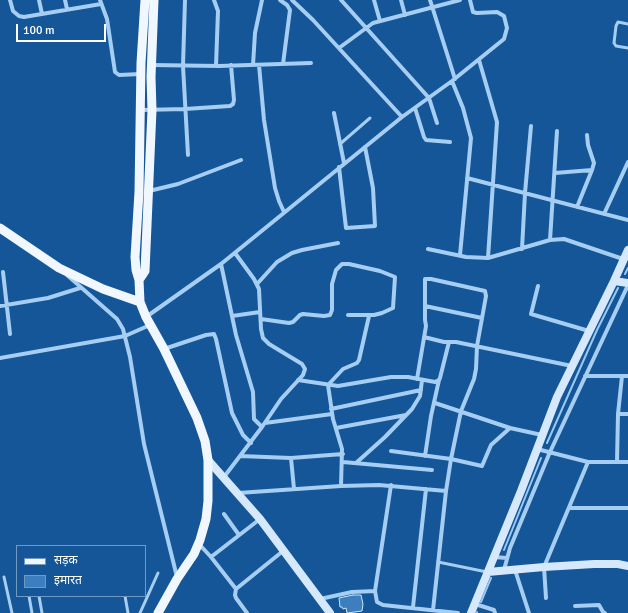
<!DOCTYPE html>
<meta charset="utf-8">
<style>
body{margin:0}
#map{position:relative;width:628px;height:613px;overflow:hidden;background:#145697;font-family:Signika,"Noto Sans Devanagari",sans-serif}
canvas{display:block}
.legend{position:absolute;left:16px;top:545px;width:130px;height:52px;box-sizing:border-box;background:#145697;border:1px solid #729ac1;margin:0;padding:5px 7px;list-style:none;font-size:12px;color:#fff}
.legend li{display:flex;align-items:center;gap:8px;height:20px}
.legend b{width:20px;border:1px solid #729ac1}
.scale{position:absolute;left:16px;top:24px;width:90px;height:18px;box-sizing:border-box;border:2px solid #fff;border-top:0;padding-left:5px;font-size:12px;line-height:14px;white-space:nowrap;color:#fff;-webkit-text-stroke:3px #145697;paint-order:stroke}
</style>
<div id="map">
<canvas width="628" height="613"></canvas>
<ul class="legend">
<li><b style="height:5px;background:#f1f7ff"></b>सड़क</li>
<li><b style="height:11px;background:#3d7fbe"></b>इमारत</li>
</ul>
<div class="scale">100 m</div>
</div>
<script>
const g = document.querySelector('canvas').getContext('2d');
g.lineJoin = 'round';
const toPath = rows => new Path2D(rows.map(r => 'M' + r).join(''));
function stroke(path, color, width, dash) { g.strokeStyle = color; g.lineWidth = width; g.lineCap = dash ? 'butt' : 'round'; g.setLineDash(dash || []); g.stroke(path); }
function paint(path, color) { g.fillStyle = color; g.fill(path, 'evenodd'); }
stroke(toPath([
 [625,274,628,268],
 [547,443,597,330,618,288],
 [504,550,541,458],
 [481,602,491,578],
 [477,613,477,612]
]), '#98c9f5', 2);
const building = toPath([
 [353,595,361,595,363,604,362,611,347,613,346,608,343,609,342,607,340,607,339,598,353,595]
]);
paint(building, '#3d7fbe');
stroke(building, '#cde6fd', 1);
stroke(toPath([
 [628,24,618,22,616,26,614,43,616,46,628,48],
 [340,144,370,118],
 [438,562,487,572],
 [4,577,12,613],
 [29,596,32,613],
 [39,596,42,613],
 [125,596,128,613],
 [140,613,158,573]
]), '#a6cdf2', 3);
stroke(toPath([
 [10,0,13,11,19,16,24,17,101,4],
 [39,0,42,14],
 [65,0,67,9],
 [100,0,107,19,115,72,119,75,141,74],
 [185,0,183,66,188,155],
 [214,0,218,11,216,66],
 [280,0,287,5,290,10,283,64],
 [292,0,313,20,402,117],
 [341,0,429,98,437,123],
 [374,0,380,21],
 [401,0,405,15],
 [430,0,455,79],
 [339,48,373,23,460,0],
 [479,60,497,122,488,258],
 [152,65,219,66,311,63],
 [253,65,255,33,262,0],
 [259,65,264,120,275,188,279,201,284,212],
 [452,81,463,108,471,138,460,255],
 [415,108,424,137,426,140,450,142],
 [141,110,185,109,230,106,233,104,234,100,231,65],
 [334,113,344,163],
 [587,135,588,145,594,163,592,170],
 [339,167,346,228,375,226,373,188,365,147],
 [555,173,592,170,577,207],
 [467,178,628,220],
 [149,191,178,184,241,160],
 [604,214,628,162],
 [550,240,557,131],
 [428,249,466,257,488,258,550,240,564,239,623,259],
 [522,249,525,193,531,126],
 [221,264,236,335,253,392,254,419,262,427],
 [3,272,10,334],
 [67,275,117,319,123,329,130,357,144,444,177,577],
 [257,284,277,262,292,253,302,250,338,243],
 [538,286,531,314,589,331],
 [0,306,48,298,80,288],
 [425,306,482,318],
 [232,316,260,312],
 [146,317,221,264,402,117,452,81,504,39,507,28,504,16,497,12,477,13,473,12,470,0],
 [261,319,289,323,293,322,300,315,303,314,324,316,330,315,332,310,332,284,336,270,342,264,349,264,380,271,395,277,393,308,382,313,374,315,348,315],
 [424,337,444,342,456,342,572,366],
 [164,349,206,335,214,334,216,339,232,413,243,435,251,443],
 [0,358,125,336,150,325],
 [585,376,628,376],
 [298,380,338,386,391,377,408,377,435,382,439,380,440,378,449,342],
 [435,403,510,428],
 [331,409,421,390],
 [618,414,628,414],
 [265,423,332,414],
 [336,428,406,415],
 [537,449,588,462,628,462],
 [391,451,451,459,461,411,474,379,476,369,477,346,486,296,485,291,431,279,425,279,425,320,426,326,417,379],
 [240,456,291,458,343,454],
 [425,456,431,416,439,380],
 [291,458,294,489],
 [343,462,432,470],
 [617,462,618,414,622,376],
 [356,463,385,437,412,409,420,396,422,380],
 [224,477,262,427,281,399,303,375,305,369,302,364,269,344,263,338,261,329,259,289,254,279,235,253],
 [391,485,375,591,377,602,383,605,458,613],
 [341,486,342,449,333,419,328,385,343,369,357,363,359,360,369,316],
 [238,493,341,486,379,485,446,491,451,459,482,466,491,445,510,428,542,435],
 [569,508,628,508],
 [224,514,239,535],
 [199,544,211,557,236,589],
 [211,557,260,519],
 [494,557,507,558],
 [504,570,510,548,550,452,628,285],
 [515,570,529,613],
 [546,598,544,567,588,462],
 [320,599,352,592,375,591],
 [475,604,494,610,495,613],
 [575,606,599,605,603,612,605,613],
 [413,607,426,489],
 [433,610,446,491],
 [247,613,236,598,235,595,236,589,283,551]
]), '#a6cdf2', 4);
stroke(toPath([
 [614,281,628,283],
 [208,460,260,519,330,613],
 [488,572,544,567,594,564,618,564,628,566],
 [471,613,521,491,557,397,614,281,628,250]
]), '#d5e8fc', 8);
stroke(toPath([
 [0,228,59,268,103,289,140,302,146,317,164,349,197,418,205,441,208,460,208,501,206,519,200,540,194,554,177,579,158,613],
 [139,280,145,271,152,110,151,77,154,0],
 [140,302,139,280,136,270,135,257,139,192,141,63,145,0]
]), '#f1f7ff', 9);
</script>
